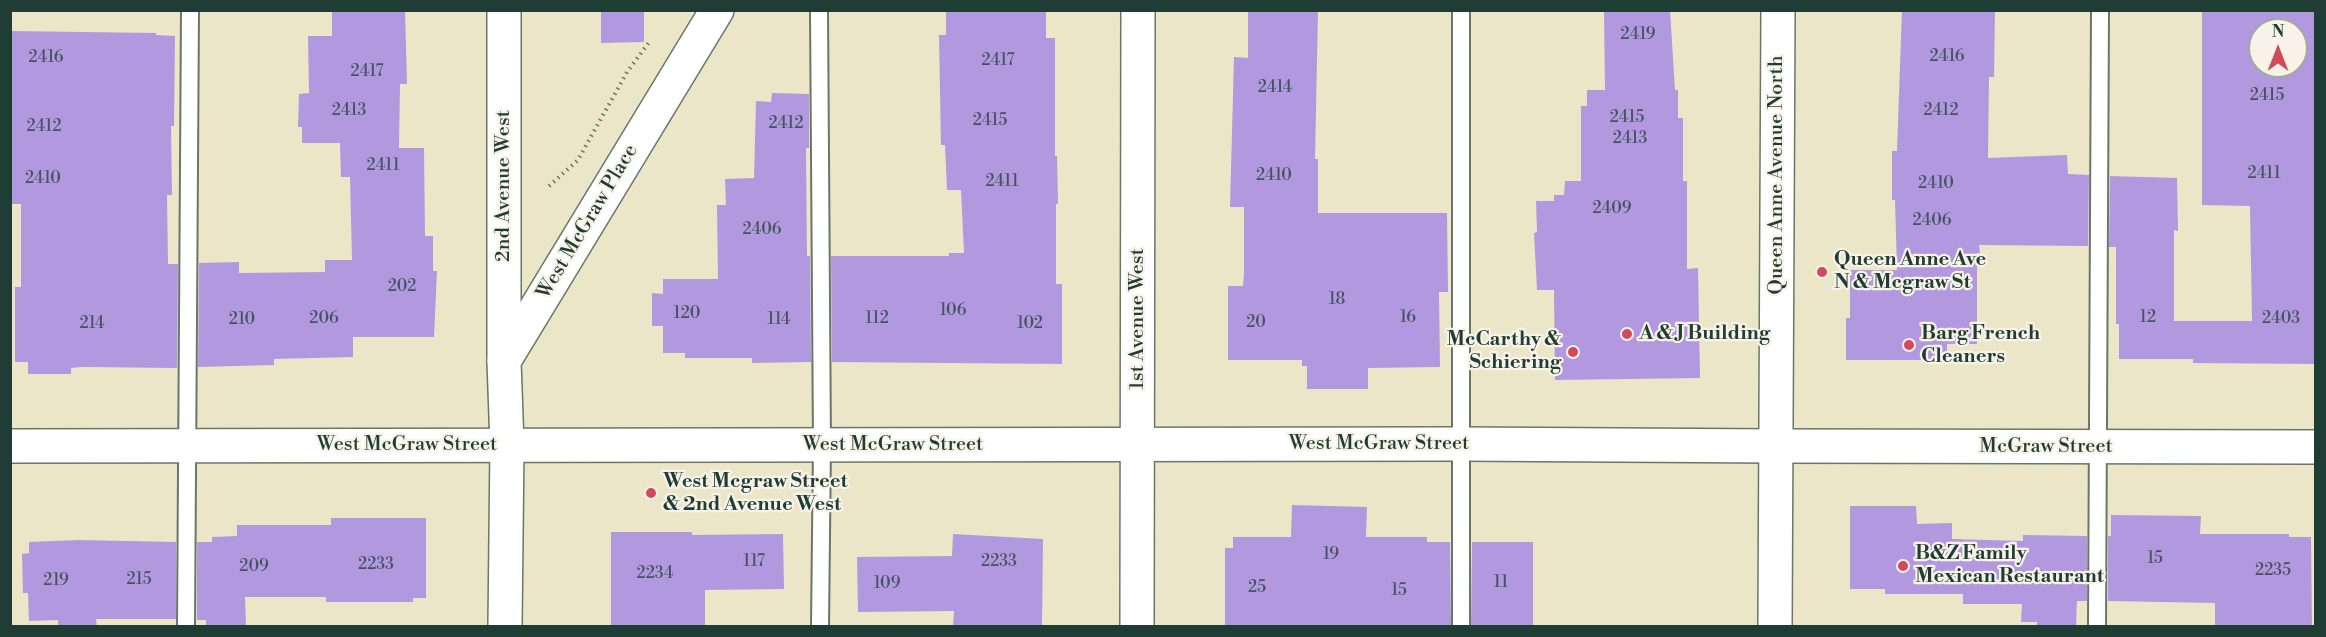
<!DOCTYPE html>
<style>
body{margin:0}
#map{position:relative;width:2326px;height:637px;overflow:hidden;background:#ece6c8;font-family:"Libre Bodoni",serif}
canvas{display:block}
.frame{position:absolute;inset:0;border:12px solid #1f3d34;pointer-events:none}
.north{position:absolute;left:2248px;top:18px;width:60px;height:60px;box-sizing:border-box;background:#f7f3e8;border:2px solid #a1aaa0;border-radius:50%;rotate:0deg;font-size:16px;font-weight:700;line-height:24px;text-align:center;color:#1f3d34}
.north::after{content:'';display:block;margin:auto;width:21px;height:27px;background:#d1495b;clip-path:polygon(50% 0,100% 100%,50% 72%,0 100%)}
</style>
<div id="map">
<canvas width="2326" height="637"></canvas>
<div class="frame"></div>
<div class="north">N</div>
</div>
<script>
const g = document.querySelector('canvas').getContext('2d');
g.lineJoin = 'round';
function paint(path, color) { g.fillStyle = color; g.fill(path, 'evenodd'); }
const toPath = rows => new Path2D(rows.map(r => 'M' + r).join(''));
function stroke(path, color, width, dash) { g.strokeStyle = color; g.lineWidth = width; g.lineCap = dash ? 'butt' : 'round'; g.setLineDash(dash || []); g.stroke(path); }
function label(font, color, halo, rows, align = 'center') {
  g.font = font + ' "Libre Bodoni",serif'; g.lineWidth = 4.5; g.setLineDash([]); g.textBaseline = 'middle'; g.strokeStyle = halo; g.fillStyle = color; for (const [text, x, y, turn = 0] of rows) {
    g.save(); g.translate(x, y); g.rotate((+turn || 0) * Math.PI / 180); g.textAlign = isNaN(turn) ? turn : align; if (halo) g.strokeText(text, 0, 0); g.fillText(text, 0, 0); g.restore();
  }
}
paint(toPath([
 [332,10,405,10,407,84,400,84,399,148,424,148,425,236,433,236,433,271,437,271,434,337,353,337,353,357,274,359,274,365,198,367,199,263,239,262,239,273,325,272,325,260,352,260,350,177,341,177,340,143,302,143,302,127,298,127,299,94,309,93,308,36,332,36],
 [601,10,644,10,644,42,601,43],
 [946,10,1046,10,1046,38,1055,38,1055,156,1057,156,1058,204,1056,204,1056,284,1062,284,1062,364,832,362,831,256,949,256,949,253,964,253,961,190,947,190,945,145,941,145,939,35,946,35],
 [1248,10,1318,10,1315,159,1318,159,1318,213,1447,213,1448,292,1439,292,1440,367,1368,368,1368,389,1307,389,1307,366,1302,366,1302,360,1228,360,1228,286,1243,286,1244,273,1244,207,1230,207,1234,57,1248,58],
 [1604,10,1670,10,1675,90,1678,90,1678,118,1683,118,1683,181,1687,181,1687,269,1698,268,1700,378,1555,380,1554,290,1537,290,1534,233,1537,232,1536,201,1554,201,1554,195,1564,195,1565,181,1581,181,1581,106,1587,106,1587,90,1605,90],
 [1902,10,1995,10,1994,77,1989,77,1988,158,2067,155,2068,174,2089,175,2088,246,1979,245,1980,253,1977,253,1977,344,1947,344,1947,360,1846,360,1846,318,1850,318,1850,270,1897,270,1895,200,1892,200,1892,151,1897,151],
 [2202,10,2316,10,2316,364,2193,363,2193,359,2119,359,2119,324,2116,324,2116,247,2109,247,2110,176,2177,178,2178,231,2174,230,2174,321,2252,321,2250,206,2202,205],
 [2260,30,2296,30,2296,66,2260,66],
 [10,31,156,33,156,35,175,36,174,126,171,126,172,195,167,195,168,264,178,264,177,368,83,367,71,368,71,374,28,374,28,362,15,362,15,287,21,287,21,204,10,204],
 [772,93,809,94,809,148,806,148,807,256,810,256,811,362,752,363,752,358,685,358,685,353,663,353,663,326,652,326,652,293,663,294,663,279,718,279,717,205,726,205,725,179,754,178,756,101,771,102],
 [1292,505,1367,507,1366,537,1427,537,1427,542,1450,542,1451,627,1225,627,1225,548,1233,548,1233,537,1291,537],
 [1850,506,1916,506,1917,524,1952,523,1952,539,2023,541,2023,535,2087,536,2087,601,2077,601,2076,627,2037,627,2037,622,2021,622,2022,604,1963,604,1963,594,1885,594,1885,589,1850,589],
 [2111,515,2201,516,2200,534,2289,534,2289,537,2311,537,2312,627,2215,627,2215,603,2108,601,2108,536,2111,536],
 [331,518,426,518,426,598,413,598,413,602,326,602,326,597,245,597,246,627,206,627,206,620,197,620,197,542,212,542,212,537,237,536,237,525,331,525],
 [611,532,692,532,692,535,783,534,784,589,705,590,705,627,611,627],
 [953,534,1043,539,1042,627,953,627,954,611,858,612,857,557,952,556],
 [78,540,176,542,176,619,96,619,97,627,58,627,58,620,29,621,28,593,23,593,22,554,29,553,29,542],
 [1472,542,1533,542,1533,626,1471,627]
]), '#b298df');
const service = toPath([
 [819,10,822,445,820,626],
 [1461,10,1461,626],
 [186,626,190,10],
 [2097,626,2100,10]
]);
const minor = toPath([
 [504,361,504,10],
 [1776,446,2316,447],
 [505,626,507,445],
 [1137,626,1138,10]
]);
const tertiary = toPath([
 [507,445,504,361,717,10],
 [10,446,1461,444,1776,446]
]);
const secondary = toPath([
 [1775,626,1778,10]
]);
stroke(service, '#677868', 20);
stroke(minor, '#677868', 36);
stroke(tertiary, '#677868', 36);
stroke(secondary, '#677868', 36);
stroke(toPath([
 [549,186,578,160,627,72,650,41]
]), '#677868', 4, [1.5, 4.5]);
stroke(service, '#fff', 16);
stroke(minor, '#fff', 33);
stroke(tertiary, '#fff', 33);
stroke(secondary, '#fff', 33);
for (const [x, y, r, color] of [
 [1822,272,6,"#d1495b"],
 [1627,334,6,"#d1495b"],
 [1909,345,6,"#d1495b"],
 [1573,352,6,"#d1495b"],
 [651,493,6,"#d1495b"],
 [1903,566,6,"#d1495b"]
]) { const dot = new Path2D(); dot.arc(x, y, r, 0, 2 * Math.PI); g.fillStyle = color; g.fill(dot); stroke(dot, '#f7f3e8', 2); }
label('16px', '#44545f', null, [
 ["2419",1638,35],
 ["2416",1947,57],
 ["2416",46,58],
 ["2417",998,61],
 ["2417",367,72],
 ["2414",1275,88],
 ["2415",2267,96],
 ["2413",349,111],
 ["2412",1941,111],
 ["2415",1627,118],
 ["2415",990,121],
 ["2412",786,124],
 ["2412",44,127],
 ["2413",1630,139],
 ["2411",383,166],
 ["2411",2264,174],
 ["2410",1274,176],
 ["2410",43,179],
 ["2411",1002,182],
 ["2410",1936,184],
 ["2409",1612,209],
 ["2406",1932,221],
 ["2406",762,230],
 ["202",402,287],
 ["18",1337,300],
 ["106",953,311],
 ["120",687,314],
 ["16",1408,318],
 ["12",2148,318],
 ["206",324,319],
 ["112",877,319],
 ["2403",2281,319],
 ["210",242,320],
 ["114",779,320],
 ["20",1256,323],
 ["214",92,324],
 ["102",1030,324],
 ["19",1331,555],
 ["15",2155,559],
 ["117",754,562],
 ["2233",999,562],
 ["2233",376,565],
 ["209",254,567],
 ["2235",2273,571],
 ["2234",655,574],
 ["215",139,580],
 ["219",56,581],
 ["11",1501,583],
 ["109",887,584],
 ["25",1257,588],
 ["15",1399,591]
]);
label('20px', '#1f3d34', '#f7f3e8', [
 ["Queen Anne Avenue North",1777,175,-90],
 ["2nd Avenue West",504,186,-90],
 ["West McGraw Place",588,222,-59],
 ["1st Avenue West",1138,319,-90],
 ["West McGraw Street",1379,444],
 ["West McGraw Street",407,445],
 ["West McGraw Street",893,445],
 ["McGraw Street",2046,447]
]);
label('bold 20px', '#1f3d34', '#f7f3e8', [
 ["Queen Anne Ave",1834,260],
 ["N & Mcgraw St",1834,283],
 ["A & J Building",1639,334],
 ["Barg French",1921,334],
 ["Cleaners",1921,357],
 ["McCarthy &",1561,340,"right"],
 ["Schiering",1561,363,"right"],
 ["West Mcgraw Street",663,482],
 ["& 2nd Avenue West",663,505],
 ["B&Z Family",1915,554],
 ["Mexican Restaurant",1915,577]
], 'left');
</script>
